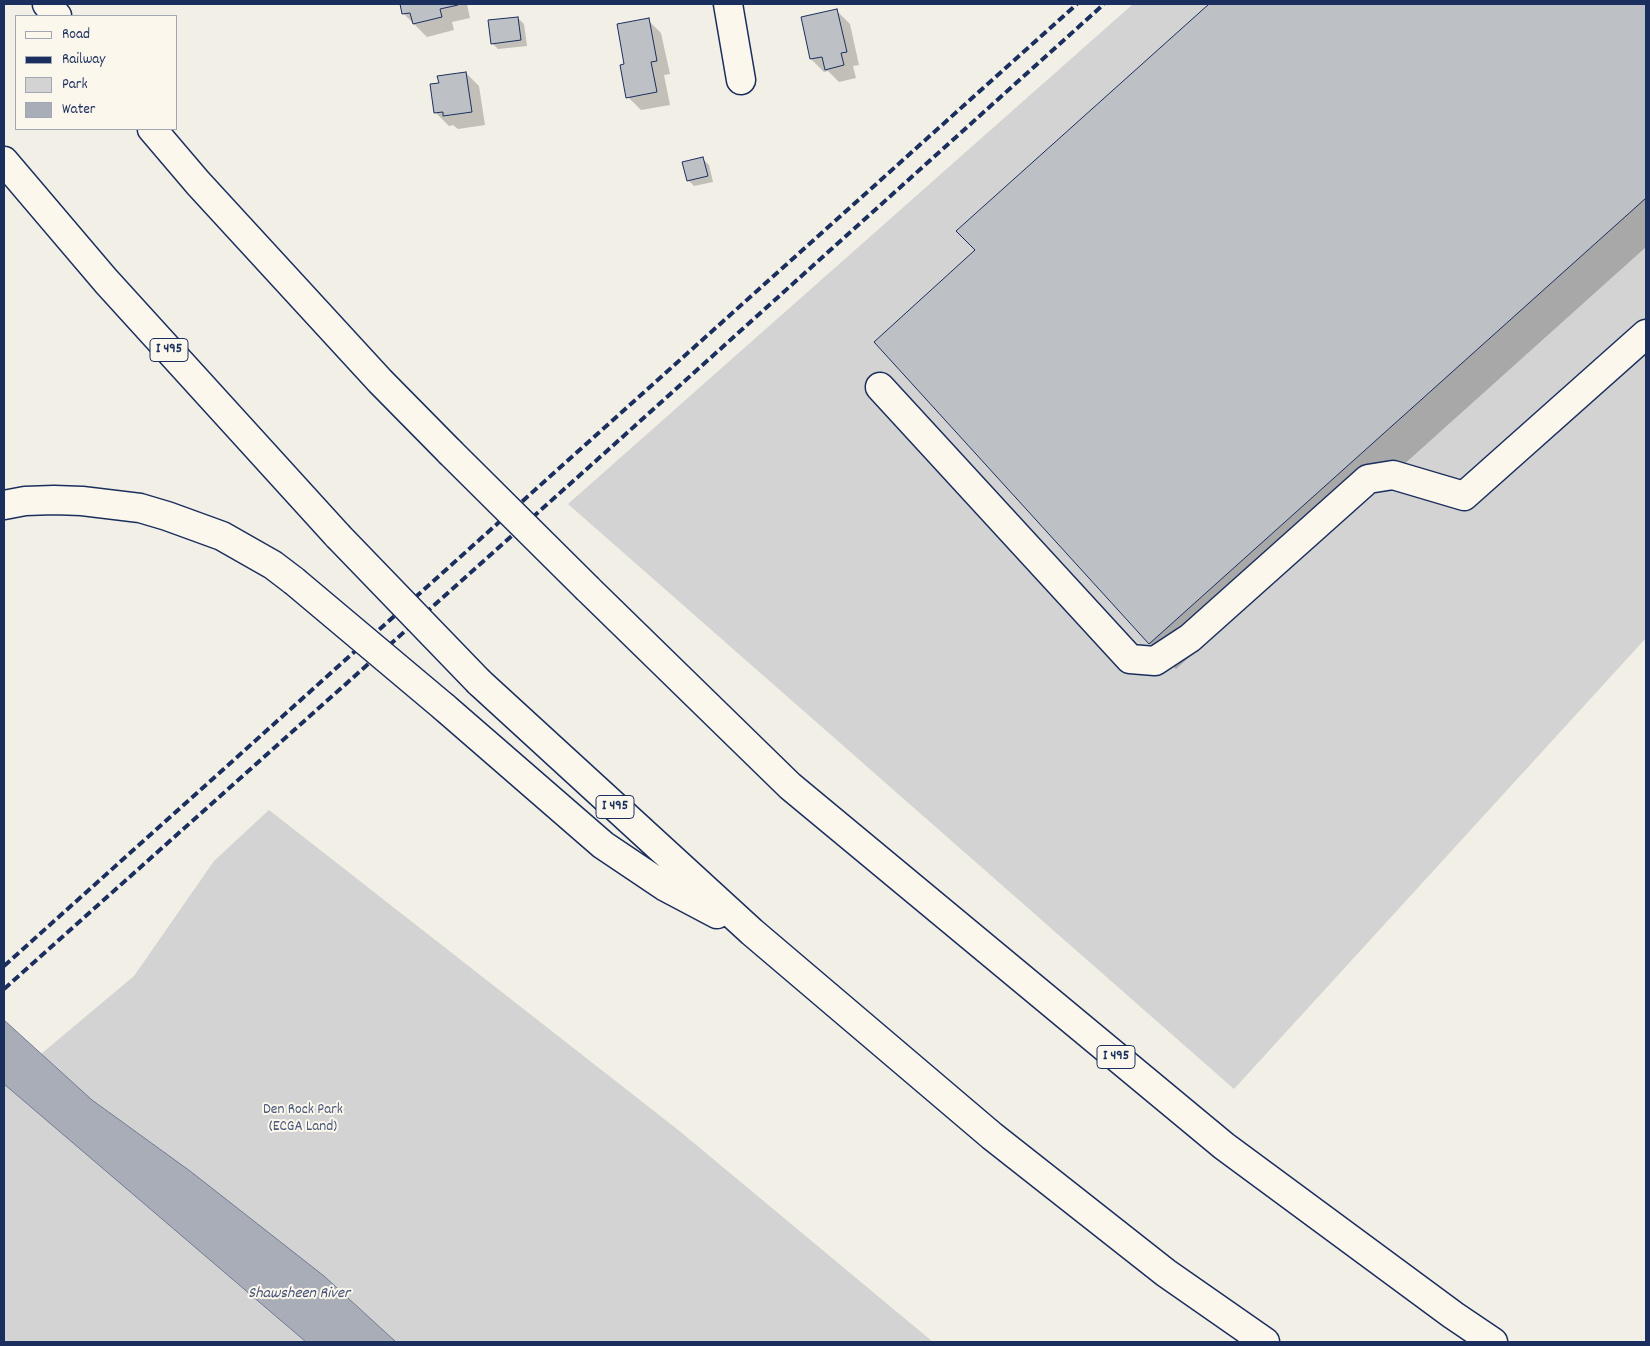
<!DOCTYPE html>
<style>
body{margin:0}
#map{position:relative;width:1650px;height:1346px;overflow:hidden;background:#f2efe6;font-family:Dekko,sans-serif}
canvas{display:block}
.frame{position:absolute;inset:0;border:5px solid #1b2f5e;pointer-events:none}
.legend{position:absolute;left:15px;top:15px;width:162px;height:115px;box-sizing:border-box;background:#fbf7ec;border:1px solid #a1a7b3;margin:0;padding:6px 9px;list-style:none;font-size:15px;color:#1b2f5e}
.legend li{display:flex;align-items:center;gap:10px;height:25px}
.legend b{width:25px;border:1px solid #a1a7b3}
</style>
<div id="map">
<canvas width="1650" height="1346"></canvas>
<div class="frame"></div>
<ul class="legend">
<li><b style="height:6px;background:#fbf7ec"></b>Road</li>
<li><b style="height:6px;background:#1b2f5e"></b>Railway</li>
<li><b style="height:14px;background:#d2d3d2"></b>Park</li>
<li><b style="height:14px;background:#a9adb7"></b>Water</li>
</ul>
</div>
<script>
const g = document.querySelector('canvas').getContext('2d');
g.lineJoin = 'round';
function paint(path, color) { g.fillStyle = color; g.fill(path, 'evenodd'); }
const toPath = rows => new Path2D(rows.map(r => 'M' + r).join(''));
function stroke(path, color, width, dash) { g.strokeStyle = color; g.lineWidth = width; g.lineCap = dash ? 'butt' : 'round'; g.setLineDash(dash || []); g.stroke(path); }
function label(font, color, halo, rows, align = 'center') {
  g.font = font + ' Dekko,sans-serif'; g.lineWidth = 4; g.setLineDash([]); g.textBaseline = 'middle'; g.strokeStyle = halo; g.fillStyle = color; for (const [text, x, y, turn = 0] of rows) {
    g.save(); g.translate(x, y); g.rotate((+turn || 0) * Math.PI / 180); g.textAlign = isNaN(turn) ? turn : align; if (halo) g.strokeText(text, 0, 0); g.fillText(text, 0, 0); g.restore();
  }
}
paint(toPath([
 [1133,4,1646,4,1646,638,1234,1089,568,504],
 [269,810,677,1129,933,1342,4,1342,4,1085,134,976,214,861]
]), '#d2d3d2');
const water = toPath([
 [4,1020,92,1100,190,1171,324,1276,396,1342,306,1342,4,1084,4,1020]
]);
paint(water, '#a9adb7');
stroke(water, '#707b93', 1);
paint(toPath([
 [401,4,467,4,470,18,452,22,454,30,427,37,404,14],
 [1210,4,1646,4,1646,247,1176,669,1150,644,876,342,977,250,958,231],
 [837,11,850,24,859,65,853,66,856,78,839,82,828,71,824,72,811,59],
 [518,18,524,24,527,46,498,49,492,43],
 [648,20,661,33,670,74,664,75,670,105,641,110,628,97,626,65],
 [466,73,479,86,485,125,458,129,453,125,449,126,435,112,440,84],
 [702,158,709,165,713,182,694,186,688,180]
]), '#0003');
const building = toPath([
 [400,4,458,4,458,5,440,9,442,17,413,24,410,13,402,14,400,4],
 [1209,4,1646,4,1646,198,1149,644,874,342,975,250,956,231,1209,4],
 [837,9,847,52,841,53,844,65,825,70,822,57,810,59,801,17,837,9],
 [518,17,521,40,491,44,488,20,518,17],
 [649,18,657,61,651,62,657,92,626,98,620,65,624,64,617,24,649,18],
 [466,72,472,112,443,116,443,112,434,113,430,84,439,83,437,76,466,72],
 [703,157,708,176,687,181,682,162,703,157]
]);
paint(building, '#bdc0c4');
stroke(building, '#1b2f5e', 1);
const minor = toPath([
 [728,4,741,80],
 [880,387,1130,659,1155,661,1190,638,1368,479,1393,475,1464,496,1646,334]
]);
const highway = toPath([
 [47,4,57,16],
 [152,129,198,183,380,381,450,452],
 [4,161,106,281,338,536],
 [4,505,25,501,54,500,82,501,140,508,167,516,222,536,273,565,294,581],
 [588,589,790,786,1224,1146,1453,1315,1493,1342],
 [479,682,752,932,992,1136,1166,1273,1265,1342],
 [444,707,603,845,664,886,717,914]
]);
stroke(minor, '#1b2f5e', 31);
stroke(highway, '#1b2f5e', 31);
stroke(minor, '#fbf7ec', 28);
stroke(highway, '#fbf7ec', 28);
stroke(toPath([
 [4,966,1077,4],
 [4,989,608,450,1104,4]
]), '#1b2f5e', 4, [8, 4]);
const highwayBridge = toPath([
 [450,452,588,589],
 [338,536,479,682],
 [294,581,444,707]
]);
stroke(highwayBridge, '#1b2f5e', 31, []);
stroke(highwayBridge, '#fbf7ec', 28);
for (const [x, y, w] of [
 [169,350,38],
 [615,807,38],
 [1116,1057,38]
]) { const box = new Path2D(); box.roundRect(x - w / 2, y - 11.5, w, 23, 4); g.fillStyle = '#fbf7ec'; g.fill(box); stroke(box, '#1b2f5e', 1); }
label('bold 14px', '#1b2f5e', null, [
 ["I 495",169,350],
 ["I 495",615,807],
 ["I 495",1116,1057]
]);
label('15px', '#49587b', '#fbf7ec', [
 ["Den Rock Park",303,1111],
 ["(ECGA Land)",303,1128]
]);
label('italic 16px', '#465579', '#fbf7ec', [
 ["Shawsheen River",299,1295]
]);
</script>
